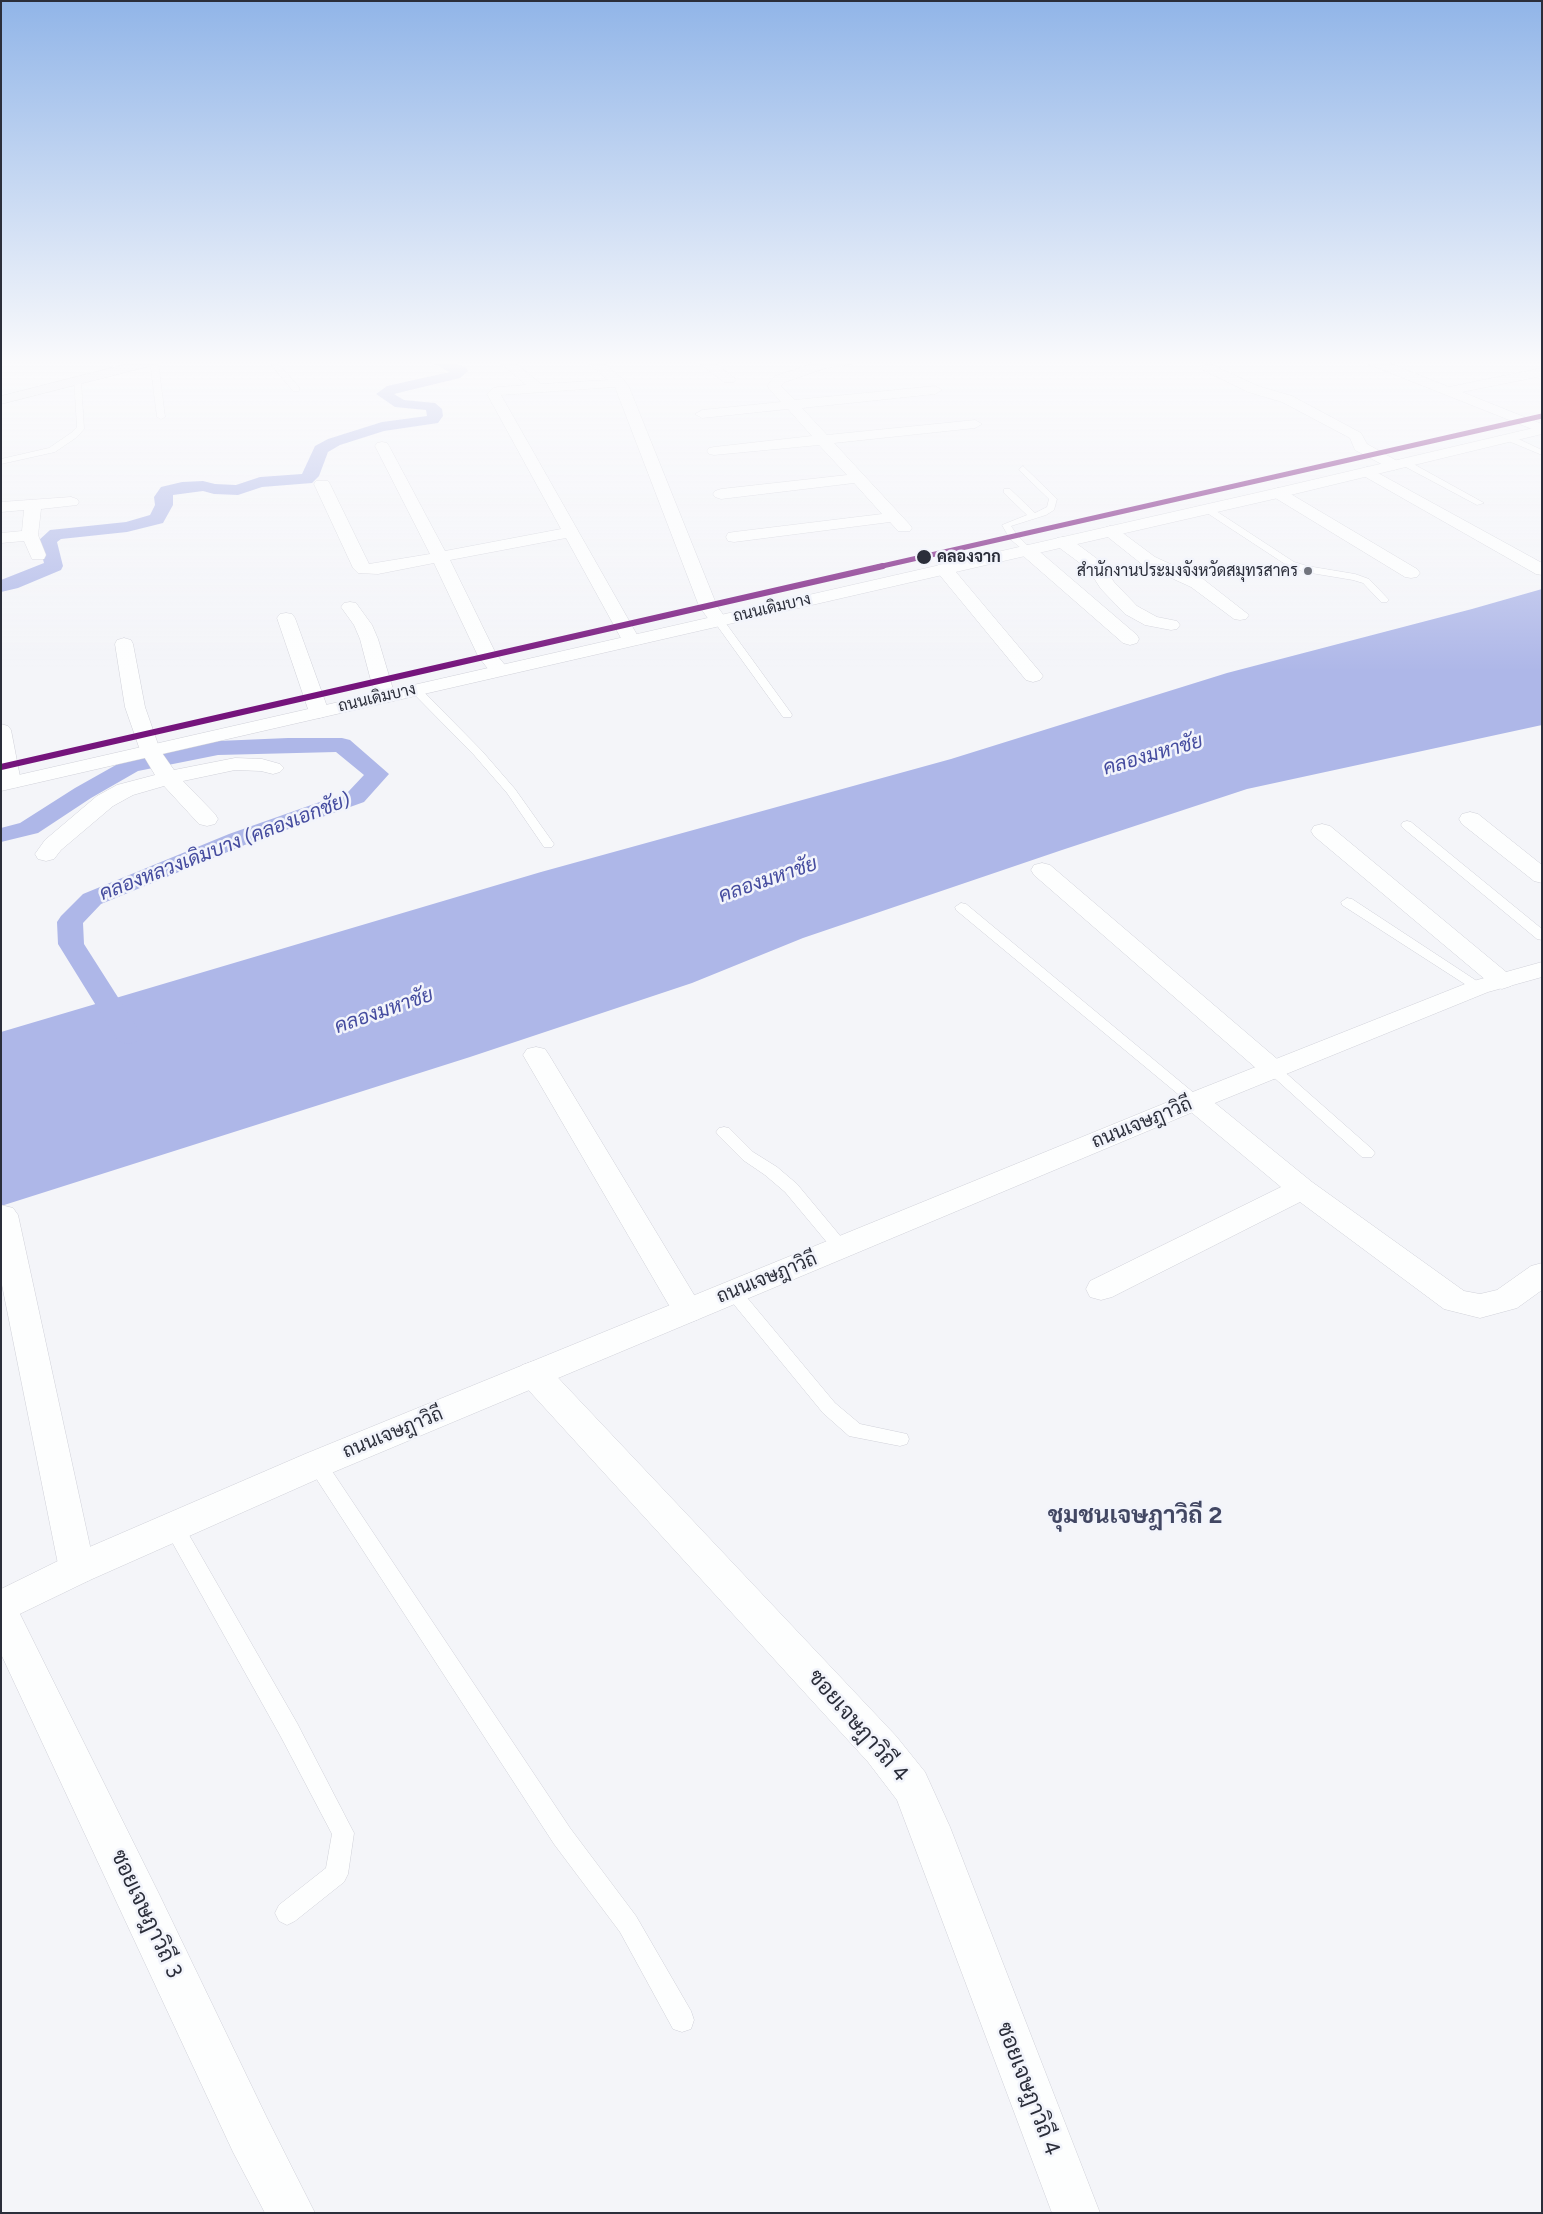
<!DOCTYPE html>
<meta charset="utf-8">
<style>
body{margin:0}
#map{position:relative;width:1543px;height:2214px;overflow:hidden;background:#f4f5f9;font-family:Figtree,sans-serif}
canvas{display:block}
.frame{position:absolute;inset:0;border:2px solid #2b2e3a;pointer-events:none}
</style>
<div id="map">
<canvas width="1543" height="2214"></canvas>
<div class="frame"></div>
</div>
<script>
const g = document.querySelector('canvas').getContext('2d');
g.lineJoin = 'round';
function paint(path, color) { g.fillStyle = color; g.fill(path, 'evenodd'); }
const toPath = rows => new Path2D(rows.map(r => 'M' + r).join(''));
function stroke(path, color, width, dash) { g.strokeStyle = color; g.lineWidth = width; g.lineCap = dash ? 'butt' : 'round'; g.setLineDash(dash || []); g.stroke(path); }
function label(font, color, halo, rows, align = 'center') {
  g.font = font + ' Figtree,Sarabun,sans-serif'; g.lineWidth = 5; g.setLineDash([]); g.textBaseline = 'middle'; g.strokeStyle = halo; g.fillStyle = color; for (const [text, x, y, turn = 0] of rows) {
    g.save(); g.translate(x, y); g.rotate((+turn || 0) * Math.PI / 180); g.textAlign = isNaN(turn) ? turn : align; if (halo) g.strokeText(text, 0, 0); g.fillText(text, 0, 0); g.restore();
  }
}
paint(toPath([
 [1542,589,1542,725,1247,789,1062,850,803,938,692,983,470,1057,1,1206,1,1032,541,872,951,759,1227,673,1472,609]
]), '#aeb7e8');
paint(toPath([
 [432,361,451,361,466,368,468,371,460,378,394,394,404,400,435,403,442,409,443,416,438,423,384,431,340,445,328,452,319,476,312,483,262,487,238,495,214,494,203,491,173,495,173,505,163,523,127,532,61,539,57,542,63,566,61,570,18,588,1,592,1,580,44,563,38,541,50,530,126,522,150,515,155,505,154,497,161,487,182,482,203,481,215,484,236,485,260,477,302,474,315,446,328,439,382,422,427,416,426,410,395,407,376,394,387,386,450,372,434,364,432,361],
 [288,738,342,738,350,740,389,774,364,802,247,844,101,904,83,923,84,944,142,1035,138,1041,128,1044,118,1041,58,944,57,922,61,916,83,894,229,834,348,792,364,775,336,752,218,755,138,771,91,798,38,833,1,842,1,828,20,823,75,788,123,761,218,741,288,738]
]), '#aeb7e8');
const lane = toPath([
 [150,361,158,361,165,417,161,419,157,417,150,361],
 [268,361,276,361,299,387,299,391,293,391,268,361],
 [74,378,81,380,84,429,77,437,55,452,1,464,1,459,49,448,71,433,77,427,74,378],
 [1506,436,1512,436,1542,450,1542,455,1506,440,1506,436],
 [1402,461,1408,461,1484,503,1477,505,1402,465,1402,461],
 [1023,466,1057,499,1054,510,1046,515,1011,526,1017,535,1032,550,1027,553,1010,539,1002,525,1027,515,1004,493,1004,489,1010,489,1035,513,1047,507,1049,499,1020,471,1019,469,1023,466],
 [1204,507,1210,507,1294,562,1307,566,1355,574,1369,579,1389,600,1387,602,1381,602,1363,583,1353,580,1305,572,1288,566,1204,511,1204,507],
 [718,617,722,618,791,713,792,715,791,717,783,717,713,620,718,617],
 [415,686,419,687,482,751,515,789,554,844,552,847,544,847,507,793,474,755,411,691,410,689,411,687,415,686],
 [1407,821,1411,822,1542,929,1542,940,1537,939,1403,828,1401,825,1403,822,1407,821],
 [1347,898,1352,899,1486,987,1484,990,1474,990,1342,905,1341,902,1347,898],
 [961,903,966,904,1200,1098,1202,1101,1200,1104,1190,1104,956,910,955,907,961,903],
 [1274,1065,1279,1067,1372,1149,1375,1153,1372,1157,1362,1157,1269,1073,1267,1070,1269,1067,1274,1065],
 [724,1127,729,1128,753,1152,777,1167,797,1184,847,1244,849,1248,847,1252,841,1254,835,1252,785,1192,765,1175,743,1160,719,1136,716,1132,719,1128,724,1127],
 [733,1286,739,1288,835,1403,860,1424,907,1434,909,1439,907,1444,900,1446,849,1436,823,1413,727,1296,725,1292,727,1288,733,1286],
 [317,1456,324,1459,570,1828,636,1916,691,2011,694,2020,691,2029,682,2032,673,2029,620,1932,554,1844,310,1469,308,1464,310,1459,317,1456],
 [174,1519,181,1521,297,1723,354,1833,348,1874,344,1882,295,1921,287,1925,279,1921,275,1913,279,1905,326,1868,332,1834,281,1737,167,1533,164,1527,167,1521,174,1519]
]);
const street = toPath([
 [498,361,513,361,541,384,608,380,586,361,601,361,624,380,629,387,717,606,727,620,724,624,718,625,712,624,699,606,615,387,501,395,640,640,638,644,631,646,624,644,622,640,566,538,450,560,496,654,509,670,506,674,499,676,492,674,478,656,434,563,378,574,358,573,353,568,314,484,316,481,328,481,330,484,369,564,430,554,375,446,377,443,382,442,387,443,389,446,445,551,561,529,487,394,493,388,498,387,526,385,498,361],
 [696,361,712,361,736,379,734,382,724,382,696,361],
 [821,361,855,361,853,364,826,368,785,382,781,386,795,400,935,386,942,390,935,394,802,408,827,435,975,420,982,424,975,428,834,443,910,525,912,528,910,531,898,531,890,522,734,542,728,541,726,537,728,533,734,532,882,514,854,483,721,499,715,497,713,494,715,491,721,489,847,475,819,445,714,455,709,454,707,451,709,448,714,447,812,436,788,409,702,418,695,414,702,410,781,402,767,386,775,376,821,361],
 [1366,361,1384,361,1449,387,1542,368,1542,376,1462,392,1542,424,1542,433,1368,364,1366,361],
 [1208,363,1258,386,1292,396,1361,433,1367,444,1399,462,1402,465,1399,468,1394,470,1389,468,1355,450,1350,438,1282,402,1248,392,1203,370,1201,367,1208,363],
 [1367,467,1542,563,1542,575,1536,574,1362,475,1359,472,1362,469,1367,467],
 [1278,488,1284,490,1417,569,1420,573,1417,577,1411,578,1405,577,1272,496,1270,493,1272,490,1278,488],
 [71,497,77,499,79,502,77,505,41,509,38,535,46,555,44,559,32,559,24,541,1,543,1,533,22,531,24,510,1,512,1,502,71,497],
 [1110,526,1116,528,1155,557,1203,579,1249,615,1246,619,1240,620,1234,619,1191,587,1143,565,1104,534,1102,531,1104,528,1110,526],
 [1063,537,1069,538,1100,561,1114,582,1137,606,1157,617,1177,621,1180,625,1177,629,1171,630,1145,625,1125,614,1101,589,1088,569,1057,546,1055,542,1057,538,1063,537],
 [1027,545,1033,546,1137,635,1139,639,1137,643,1130,645,1123,643,1021,554,1019,550,1021,546,1027,545],
 [944,564,950,565,1040,672,1043,676,1040,680,1033,682,1026,680,938,573,935,569,938,565,944,564],
 [350,602,356,603,372,625,378,639,395,696,392,700,385,702,378,700,375,696,360,639,354,625,341,607,344,603,350,602],
 [286,613,292,614,295,618,329,712,326,716,319,718,312,716,309,712,277,618,280,614,286,613],
 [124,638,131,640,133,644,145,707,160,750,174,770,235,758,262,759,280,764,284,768,280,772,273,774,261,771,235,770,183,781,215,814,218,819,215,824,207,826,199,824,164,786,133,795,113,806,61,850,54,859,46,861,38,859,35,854,45,840,97,796,117,785,155,775,140,750,125,707,115,644,117,640,124,638],
 [1,724,8,726,11,730,21,782,18,787,10,788,1,785,1,724],
 [1470,812,1478,814,1542,865,1542,883,1534,881,1462,824,1459,819,1462,814,1470,812],
 [1322,824,1330,826,1511,976,1515,981,1511,986,1502,989,1493,986,1314,836,1311,831,1314,826,1322,824],
 [1042,863,1050,865,1283,1064,1287,1070,1283,1076,1274,1079,1265,1076,1034,875,1031,870,1034,865,1042,863],
 [536,1047,545,1049,549,1055,699,1303,704,1311,699,1319,688,1323,677,1319,523,1055,527,1049,536,1047],
 [1195,1092,1205,1095,1312,1182,1464,1291,1480,1294,1497,1290,1531,1266,1542,1263,1542,1290,1517,1308,1480,1318,1444,1309,1300,1202,1112,1297,1101,1300,1090,1297,1086,1289,1090,1281,1281,1187,1185,1107,1181,1101,1185,1095,1195,1092],
 [1,1205,13,1208,18,1215,95,1569,90,1580,77,1585,64,1580,59,1569,1,1280,1,1205],
 [534,1361,546,1365,896,1736,925,1772,950,1827,1100,2213,1052,2213,897,1800,868,1762,522,1383,518,1374,522,1365,534,1361],
 [1,1598,14,1602,160,1896,267,2118,315,2213,265,2213,233,2152,1,1654,1,1598]
]);
const secondary = toPath([
 [1542,426,1542,434,1278,498,1,791,1,779,1278,488,1542,426],
 [1542,962,1542,977,1488,992,1205,1107,329,1474,90,1580,1,1623,1,1589,64,1558,305,1454,1185,1095,1470,982,1542,962]
]);
const primary = toPath([
 [138,361,160,361,158,364,1,404,1,396,138,361]
]);
stroke(lane, '#d0d1d9', 1);
stroke(street, '#d0d1d9', 1);
stroke(secondary, '#d0d1d9', 1);
stroke(primary, '#bcbfc9', 1);
paint(lane, '#fdfefe');
paint(street, '#fdfefe');
paint(secondary, '#fdfefe');
paint(primary, '#f1f2f7');
stroke(toPath([
 [878,567,1542,416]
]), '#75147c', 5);
stroke(toPath([
 [1,767,883,566]
]), '#75147c', 6);
const sky = g.createLinearGradient(0, 0, 0, 671);
sky.addColorStop(0, '#91b5e8');
sky.addColorStop(0.54, '#fafafc');
sky.addColorStop(1, '#fafafc00');
g.fillStyle = sky;
g.fillRect(0, 0, 1543, 671);
for (const [x, y, r, color] of [
 [924,557,8,"#2b2e3a"],
 [1308,571,5,"#71747d"]
]) { const dot = new Path2D(); dot.arc(x, y, r, 0, 2 * Math.PI); g.fillStyle = color; g.fill(dot); stroke(dot, '#f2f4fb', 2); }
label('bold 16px', '#2b2e3a', '#f2f4fb', [
 ["คลองจาก",937,557]
], 'left');
label('16px', '#2b2e3a', '#f2f4fb', [
 ["สำนักงานประมงจังหวัดสมุทรสาคร",1298,571]
], 'right');
label('16px', '#2b2e3a', '#f2f4fb', [
 ["ถนนเดิมบาง",772,608,-13],
 ["ถนนเดิมบาง",377,698,-13]
]);
label('19px', '#2b2e3a', '#f2f4fb', [
 ["ถนนเจษฎาวิถี",1142,1123,-22],
 ["ถนนเจษฎาวิถี",767,1278,-22],
 ["ถนนเจษฎาวิถี",393,1433,-22]
]);
label('italic 20px', '#454c9f', '#f2f4fb', [
 ["คลองมหาชัย",1153,755,-16],
 ["คลองหลวงเดิมบาง (คลองเอกชัย)",225,847,-21],
 ["คลองมหาชัย",768,880,-19],
 ["คลองมหาชัย",384,1011,-19]
]);
label('22px', '#2b2e3a', '#f2f4fb', [
 ["ซอยเจษฎาวิถี 4",858,1726,49],
 ["ซอยเจษฎาวิถี 3",146,1914,65],
 ["ซอยเจษฎาวิถี 4",1028,2089,69]
]);
label('bold 24px', '#424763', '#f2f4fb', [
 ["ชุมชนเจษฎาวิถี 2",1135,1516]
]);
</script>
